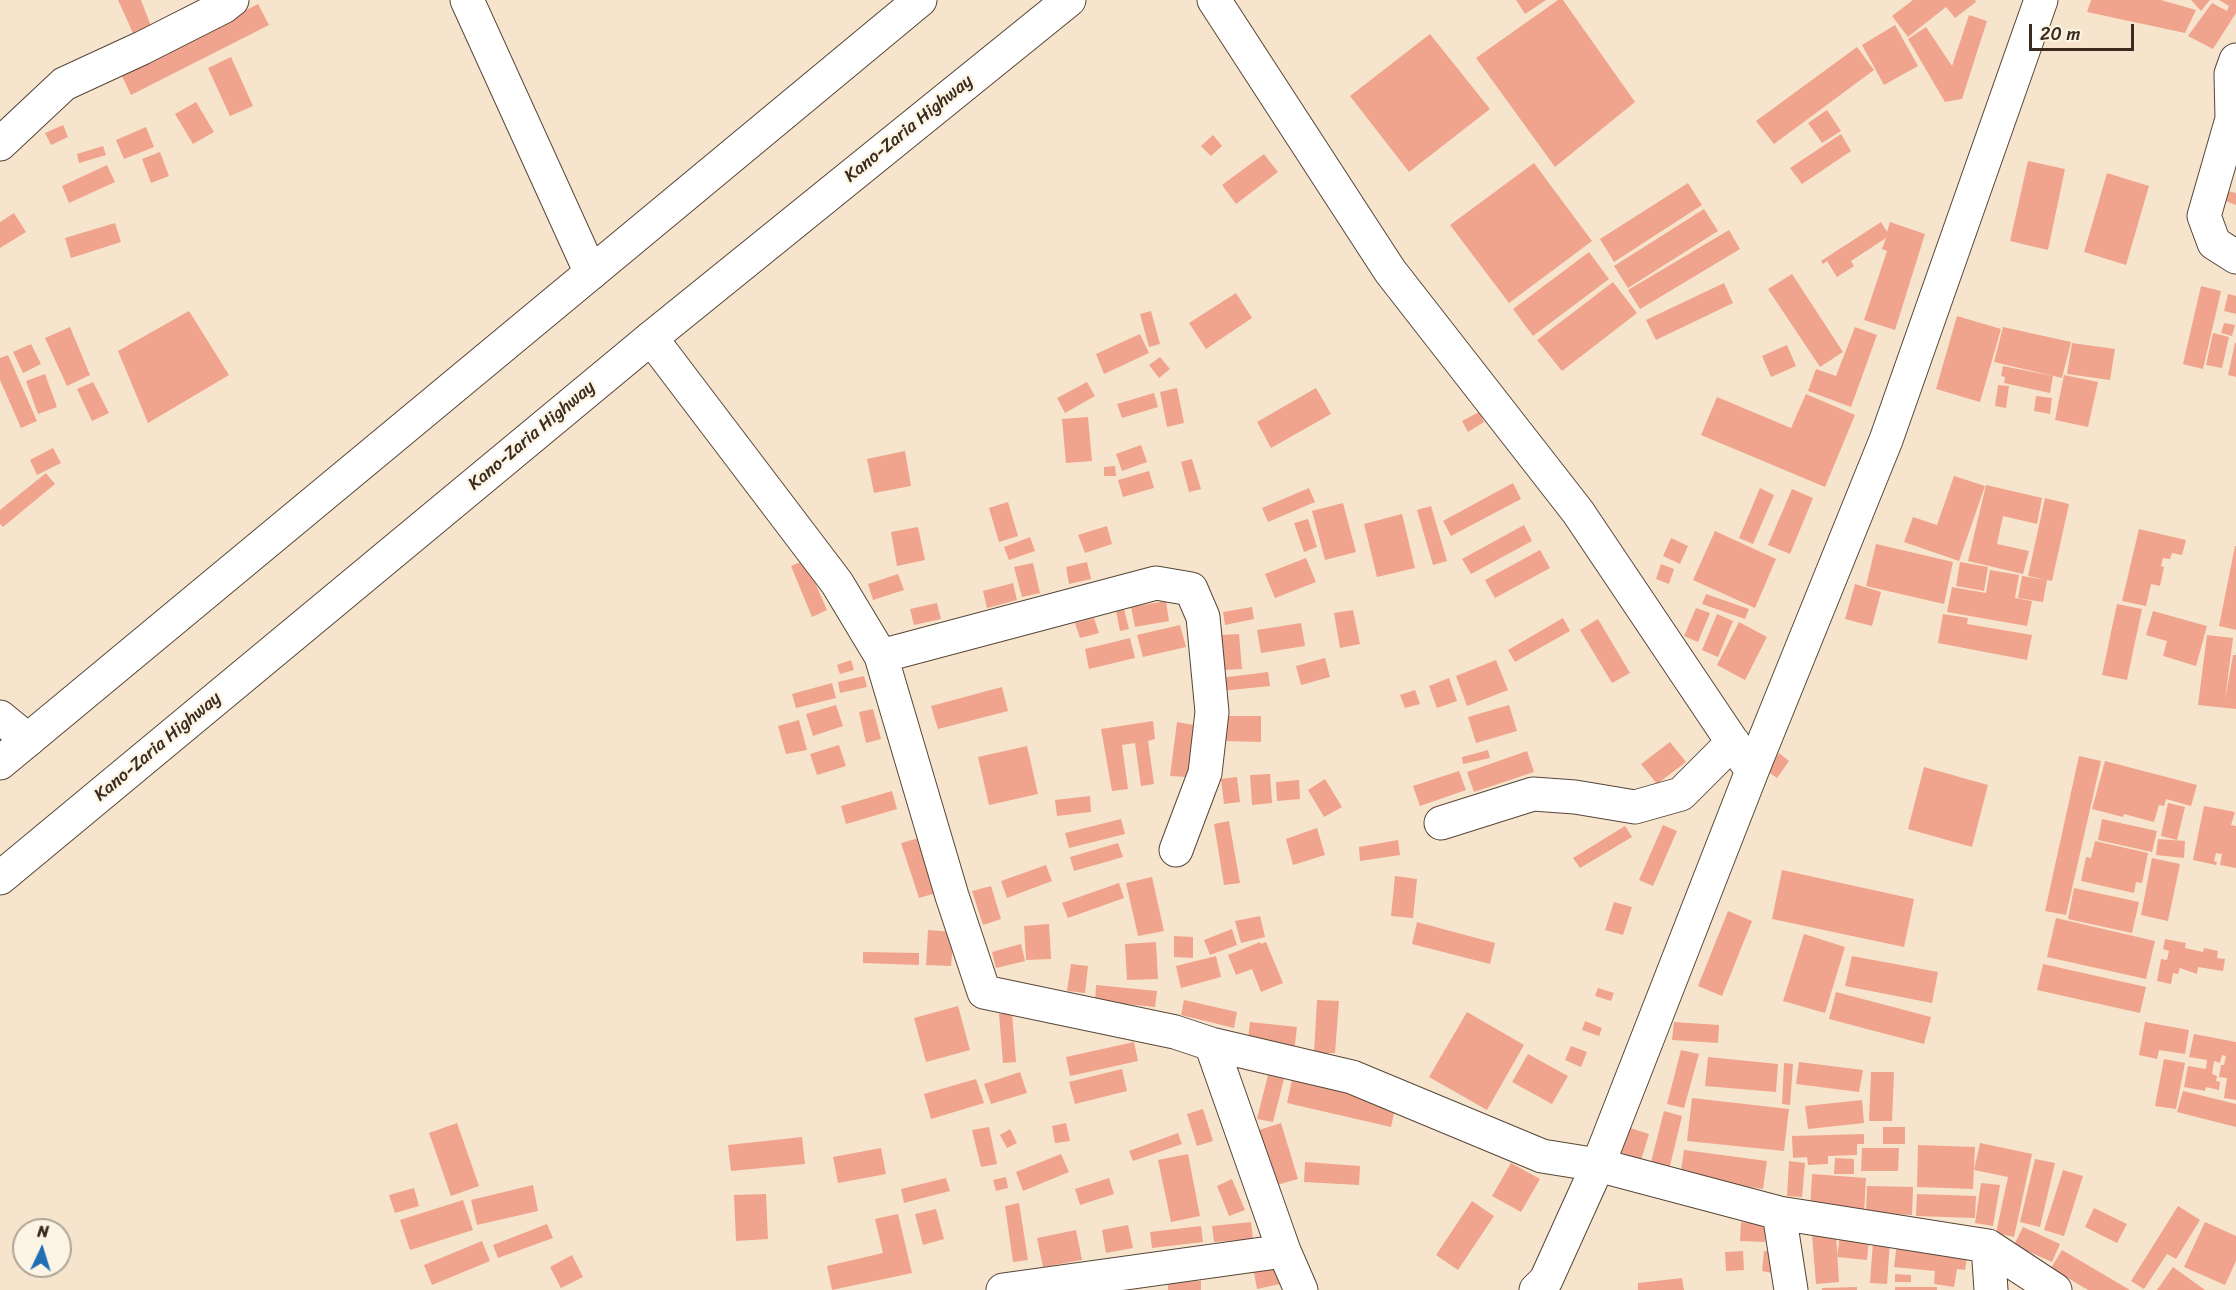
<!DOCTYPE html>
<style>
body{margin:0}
#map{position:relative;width:2236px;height:1290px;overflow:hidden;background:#f6e5cc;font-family:Sriracha,sans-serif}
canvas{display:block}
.north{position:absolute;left:12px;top:1218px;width:60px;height:60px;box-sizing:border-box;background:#fcf5e5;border:2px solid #afa495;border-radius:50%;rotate:4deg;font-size:16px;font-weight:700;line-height:24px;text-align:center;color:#3b2a1e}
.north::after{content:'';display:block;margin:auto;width:21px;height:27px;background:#1f6fb2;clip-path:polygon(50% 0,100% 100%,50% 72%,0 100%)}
.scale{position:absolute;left:2029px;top:24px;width:105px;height:27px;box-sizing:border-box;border:3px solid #3b2a1e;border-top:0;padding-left:8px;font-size:18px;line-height:21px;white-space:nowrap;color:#3b2a1e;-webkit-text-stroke:4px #fcf5e5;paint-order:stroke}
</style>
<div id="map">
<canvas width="2236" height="1290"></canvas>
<div class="north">N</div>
<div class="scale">20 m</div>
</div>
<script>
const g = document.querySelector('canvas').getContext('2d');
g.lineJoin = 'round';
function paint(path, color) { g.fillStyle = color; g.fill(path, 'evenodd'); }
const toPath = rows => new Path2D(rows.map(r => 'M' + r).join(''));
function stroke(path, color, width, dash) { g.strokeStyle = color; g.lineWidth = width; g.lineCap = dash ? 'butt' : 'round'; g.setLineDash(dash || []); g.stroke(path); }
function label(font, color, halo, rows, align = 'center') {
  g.font = font + ' Sriracha,sans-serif'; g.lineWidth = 5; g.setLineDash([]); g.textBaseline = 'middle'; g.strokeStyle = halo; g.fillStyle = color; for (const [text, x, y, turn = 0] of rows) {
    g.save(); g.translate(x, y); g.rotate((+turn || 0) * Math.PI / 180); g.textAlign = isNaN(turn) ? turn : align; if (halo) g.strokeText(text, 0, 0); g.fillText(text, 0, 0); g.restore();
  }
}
paint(toPath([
 [118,0,141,0,151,26,133,33],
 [1516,0,1546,0,1525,14],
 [1558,0,1563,0,1635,102,1555,167,1476,58],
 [1913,0,1975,0,1976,2,1955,18,1946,7,1908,37,1892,16],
 [2091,0,2161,0,2196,10,2185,33,2087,12],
 [2191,0,2210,0,2201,11],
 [2219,0,2236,0,2236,13,2213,49,2188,36,2212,3,2227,11,2229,6],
 [258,4,269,25,131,95,121,74],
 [1969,15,1987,21,1962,99,1945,102,1908,39,1926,27,1952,66],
 [1895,25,1918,66,1884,85,1862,45],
 [1430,34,1490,109,1409,172,1350,96],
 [1857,47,1874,70,1774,144,1756,121],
 [231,57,253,106,230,116,208,68],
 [196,102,214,132,193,144,175,114],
 [1827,110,1841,131,1822,143,1808,123],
 [63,125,68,137,51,145,45,133],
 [146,127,154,147,124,159,116,140],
 [1841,134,1851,151,1802,184,1790,168],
 [1213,135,1222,146,1211,156,1201,146],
 [103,146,106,155,79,163,77,154],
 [160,152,169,176,151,183,142,159],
 [1264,154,1278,172,1236,204,1222,185],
 [2028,161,2065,169,2048,250,2010,241],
 [1534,163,1592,241,1509,303,1450,225],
 [107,165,115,182,69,203,62,186],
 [2107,173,2149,186,2126,265,2084,252],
 [1688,183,1702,205,1614,262,1600,239],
 [2228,191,2236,193,2236,205,2225,201],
 [1704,209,1718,231,1628,288,1614,266],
 [14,213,26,232,0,248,0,222],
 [1881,222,1887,232,1890,222,1925,234,1895,330,1864,320,1887,251,1882,249,1886,238,1851,261,1854,266,1837,277,1827,261,1823,264,1821,261],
 [115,223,121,242,71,258,65,238],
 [1729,230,1740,249,1640,309,1628,290],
 [1589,252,1609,279,1533,336,1513,309],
 [1792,274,1843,352,1820,367,1768,289],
 [1613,282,1637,313,1562,371,1537,340],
 [1724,283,1733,303,1656,340,1646,320],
 [2201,286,2221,291,2203,369,2183,364],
 [1236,293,1252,318,1206,349,1189,323],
 [2228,294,2236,296,2236,314,2224,311],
 [189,311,229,375,148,423,118,351],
 [1151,311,1160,344,1149,347,1140,314],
 [1957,316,2001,329,1980,402,1936,389],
 [2224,323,2235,325,2232,336,2221,333],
 [70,327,90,375,67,386,45,338],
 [1855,327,1877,335,1851,407,1808,391,1816,369,1836,376],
 [2003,327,2071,342,2062,378,1994,362],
 [2213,333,2229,337,2222,368,2206,365],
 [1140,334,1149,353,1104,374,1096,354],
 [2072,343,2115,349,2110,380,2067,374],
 [2235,343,2236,343,2236,377,2228,375],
 [31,344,41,364,23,373,13,352],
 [1787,345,1796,366,1771,377,1762,356],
 [8,355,37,421,21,428,0,380,0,358],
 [1160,357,1170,369,1159,378,1149,365],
 [2003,366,2053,376,2050,393,2004,383,2005,377,2001,376],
 [45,374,57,407,38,414,26,381],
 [2064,375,2098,382,2088,427,2055,420],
 [93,382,109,413,92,421,77,389],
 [1087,382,1095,396,1065,413,1057,398],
 [1998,385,2009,386,2006,408,1995,406],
 [1177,388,1184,423,1167,427,1160,392],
 [1316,388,1331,414,1271,448,1257,422],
 [1154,393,1158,407,1122,418,1117,404],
 [1806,394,1855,415,1825,487,1701,435,1717,397,1791,428],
 [2036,396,2052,398,2050,414,2034,411],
 [1479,412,1484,422,1468,432,1462,421],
 [1088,417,1092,461,1066,463,1062,419],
 [1141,445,1147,462,1122,471,1116,454],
 [53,448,61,463,37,475,30,460],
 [905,451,911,486,874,493,867,459],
 [1192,459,1201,489,1189,492,1181,462],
 [1115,466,1116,476,1104,476,1104,467],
 [1149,471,1154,488,1123,497,1118,480],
 [46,473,55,484,3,527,0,524,0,510],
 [1954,476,1985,486,1959,561,1904,542,1913,517,1937,525],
 [1513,483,1521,499,1451,536,1443,521],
 [1986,485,2042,498,2037,524,2003,516,1997,544,2029,551,2023,574,1968,561],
 [1309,488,1315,502,1268,522,1262,508],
 [1760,488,1774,495,1753,544,1739,538],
 [1792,489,1813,498,1790,554,1768,545],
 [2045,498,2069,504,2052,581,2028,576],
 [1008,502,1018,536,999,542,989,508],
 [1343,503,1356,552,1325,560,1312,511],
 [1431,506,1447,561,1433,565,1417,510],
 [1402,514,1415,568,1377,577,1364,524],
 [1308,519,1317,547,1304,552,1294,523],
 [1524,525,1532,541,1471,574,1462,559],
 [1107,526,1112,544,1085,553,1078,535],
 [918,527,925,560,897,566,891,532],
 [2139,529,2186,540,2182,555,2172,553,2170,559,2163,558,2161,566,2164,567,2160,586,2151,584,2146,606,2122,601],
 [1715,531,1776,559,1755,608,1693,580],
 [1030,537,1035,551,1009,560,1004,547],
 [1671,538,1688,546,1680,564,1663,556],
 [1876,544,1953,562,1944,604,1866,586],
 [2235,546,2236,546,2236,630,2219,626],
 [1540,550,1550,568,1495,598,1485,580],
 [1306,558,1316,582,1275,598,1265,574],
 [805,560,827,610,812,617,791,566],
 [1087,562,1091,579,1069,584,1066,567],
 [1960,562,1988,567,1984,591,1956,586],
 [1033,563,1040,593,1022,597,1014,567],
 [1661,564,1674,569,1669,584,1656,579],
 [1990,570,2019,575,2015,598,2032,601,2027,626,1947,612,1952,587,1986,593],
 [898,574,904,590,873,600,868,584],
 [2022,576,2047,580,2043,602,2018,598],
 [1013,583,1017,600,987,608,983,591],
 [1855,584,1881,592,1872,626,1845,619],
 [1706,594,1749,609,1745,619,1702,604],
 [1166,601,1169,621,1135,627,1131,607],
 [937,603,941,619,914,625,910,609],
 [2117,604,2142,609,2127,680,2102,675],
 [1252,607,1254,619,1225,625,1223,612],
 [1696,608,1710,613,1698,642,1684,636],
 [1124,609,1129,629,1120,631,1116,611],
 [1353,610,1360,644,1340,648,1334,613],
 [2153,611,2207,626,2196,666,2163,656,2167,641,2146,635],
 [1717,614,1733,621,1718,657,1702,650],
 [1943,614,1968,618,1967,624,2032,635,2027,660,1938,643],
 [1094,618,1099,633,1080,638,1075,623],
 [1563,618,1570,631,1515,662,1508,650],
 [1598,619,1630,673,1612,683,1580,630],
 [1739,622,1767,637,1745,680,1717,665],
 [1301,623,1305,646,1261,653,1257,630],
 [1180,625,1186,647,1143,657,1137,635],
 [1239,634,1242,669,1223,670,1220,635],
 [2207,635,2233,638,2225,700,2233,655,2236,655,2236,709,2198,705],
 [1130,638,1135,658,1089,669,1085,649],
 [1325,658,1330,677,1301,685,1296,666],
 [851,660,854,670,840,674,837,665],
 [1496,660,1508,690,1467,706,1456,676],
 [1268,672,1270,686,1221,691,1219,678],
 [864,676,867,687,840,693,838,682],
 [1449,678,1457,701,1437,708,1429,686],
 [832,683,836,698,796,708,792,694],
 [1002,687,1008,711,938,729,931,706],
 [1415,690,1420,704,1405,708,1400,695],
 [836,705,843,726,813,736,806,714],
 [1509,705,1517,731,1476,743,1468,717],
 [873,709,881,739,866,743,859,712],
 [1223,716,1261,716,1261,742,1223,741],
 [799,720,807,750,786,754,778,726],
 [1153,721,1155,739,1148,741,1154,784,1141,786,1135,743,1122,745,1128,789,1112,791,1101,729],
 [1177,722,1194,725,1187,777,1170,776],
 [1670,742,1686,762,1657,784,1641,764],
 [839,745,846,766,817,775,810,754],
 [1027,746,1038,794,989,805,978,757],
 [1488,750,1490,758,1463,764,1462,757],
 [1527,751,1534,772,1474,792,1467,772],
 [1779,753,1789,761,1777,778,1767,771],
 [2079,756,2101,761,2066,915,2045,911],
 [2105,761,2197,785,2191,806,2166,799,2164,806,2159,805,2154,822,2124,814,2123,817,2092,809],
 [1924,767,1988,785,1972,847,1908,829],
 [1459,771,1466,790,1420,806,1413,786],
 [1270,774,1272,803,1252,805,1250,775],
 [1237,777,1240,802,1224,804,1221,779],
 [1325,779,1342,807,1324,817,1308,790],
 [1299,780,1300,799,1277,801,1276,782],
 [892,791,897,809,846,824,841,806],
 [1090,796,1091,812,1057,816,1055,800],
 [2168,803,2185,807,2177,840,2161,836],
 [2204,806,2235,812,2231,825,2236,826,2236,868,2220,865,2222,854,2216,853,2214,861,2217,862,2216,865,2193,860],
 [1121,819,1125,834,1069,848,1065,833],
 [2102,819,2157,831,2152,852,2098,840],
 [1229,821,1240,883,1224,885,1214,824],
 [1663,825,1677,831,1653,886,1639,880],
 [1625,826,1632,837,1580,868,1573,858],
 [1317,828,1325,855,1293,865,1286,839],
 [919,838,936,893,919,898,901,843],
 [2158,839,2185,841,2184,858,2156,855],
 [1398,840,1400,855,1360,861,1359,847],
 [2095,841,2148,853,2142,883,2136,882,2134,893,2081,881,2086,857,2091,858],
 [1118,843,1123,857,1074,871,1070,857],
 [2152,858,2180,864,2168,921,2141,915],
 [1046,865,1052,881,1007,898,1001,881],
 [1782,870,1914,899,1904,947,1772,919],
 [1395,876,1417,879,1413,918,1391,916],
 [1152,877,1164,931,1138,936,1126,883],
 [1119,883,1124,898,1068,918,1062,903],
 [991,886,1001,919,983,925,972,891],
 [2074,888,2139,902,2132,933,2068,919],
 [1614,902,1632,907,1623,935,1605,930],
 [1728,911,1752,921,1722,996,1698,986],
 [1260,916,1265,937,1241,943,1235,921],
 [2056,918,2155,941,2146,979,2047,957],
 [1417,922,1495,943,1490,964,1412,944],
 [1049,924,1051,959,1026,960,1024,926],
 [1232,929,1237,945,1210,955,1204,940],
 [928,930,954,932,951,966,926,965],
 [1804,934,1845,947,1825,1013,1783,1001],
 [1174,936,1193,937,1193,958,1174,957],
 [2165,939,2186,943,2185,948,2203,952,2204,948,2218,951,2217,958,2225,959,2223,971,2198,967,2197,974,2180,968,2178,974,2173,973,2171,984,2157,981,2161,959,2167,960,2169,951,2163,949],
 [1156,942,1158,979,1127,980,1125,944],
 [1260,942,1261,944,1266,942,1283,983,1261,992,1252,969,1236,975,1228,955],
 [1021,944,1025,961,996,968,992,952],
 [863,952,919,953,919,965,863,963],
 [1216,956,1221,977,1181,988,1176,966],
 [1852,956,1938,972,1932,1003,1845,986],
 [1071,964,1088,966,1085,993,1067,991],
 [2043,964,2146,987,2140,1013,2037,990],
 [1096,985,1157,991,1155,1007,1095,1001],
 [1598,988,1614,993,1611,1001,1595,996],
 [1836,992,1931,1017,1924,1044,1829,1019],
 [1184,1000,1237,1012,1234,1028,1181,1015],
 [1317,1000,1339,1001,1335,1053,1314,1053],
 [958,1006,970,1050,926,1062,914,1018],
 [1467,1012,1524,1045,1487,1110,1429,1077],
 [1012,1013,1016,1062,1003,1063,999,1014],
 [1585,1021,1602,1028,1599,1036,1582,1030],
 [1250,1022,1297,1027,1294,1052,1247,1047],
 [1674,1022,1719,1025,1718,1043,1672,1040],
 [2145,1022,2189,1030,2185,1054,2159,1050,2157,1059,2139,1055],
 [2194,1034,2236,1042,2236,1100,2224,1098,2227,1078,2219,1077,2221,1065,2224,1065,2226,1056,2222,1055,2220,1063,2214,1061,2212,1074,2217,1076,2216,1081,2220,1082,2219,1090,2206,1087,2205,1091,2184,1087,2188,1066,2206,1069,2207,1060,2189,1057],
 [1134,1042,1138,1061,1070,1076,1066,1057],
 [1571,1046,1587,1052,1581,1067,1565,1060],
 [1681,1050,1699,1054,1684,1108,1667,1104],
 [1528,1054,1568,1076,1552,1104,1512,1082],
 [1708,1057,1778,1064,1776,1092,1705,1086],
 [2164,1059,2185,1063,2176,1109,2155,1106],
 [1799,1062,1863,1070,1859,1092,1796,1084],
 [1784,1063,1793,1064,1790,1105,1782,1104],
 [1122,1069,1127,1091,1075,1104,1069,1082],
 [1020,1072,1027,1093,991,1104,984,1084],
 [1871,1072,1894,1072,1892,1121,1869,1121],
 [1268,1075,1284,1079,1273,1122,1257,1119],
 [976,1079,984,1103,931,1119,924,1094],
 [1292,1080,1396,1104,1391,1127,1287,1103],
 [2183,1091,2236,1104,2236,1127,2177,1112],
 [1692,1098,1789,1109,1784,1151,1687,1141],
 [1862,1100,1864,1123,1808,1129,1805,1106],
 [1203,1109,1213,1141,1197,1146,1187,1114],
 [1664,1111,1682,1116,1668,1174,1649,1170],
 [457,1123,479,1186,451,1196,429,1133],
 [1066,1123,1070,1141,1055,1143,1052,1126],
 [1281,1123,1298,1179,1273,1186,1256,1131],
 [1624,1126,1649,1134,1641,1160,1616,1151],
 [989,1127,997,1164,981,1167,972,1130],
 [1883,1127,1905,1127,1905,1144,1883,1144],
 [1010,1129,1017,1143,1007,1148,1000,1135],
 [1178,1133,1182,1144,1133,1161,1129,1151],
 [1864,1134,1864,1144,1857,1144,1857,1155,1828,1156,1828,1164,1808,1165,1807,1157,1793,1158,1792,1136],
 [802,1137,805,1164,731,1171,728,1145],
 [1980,1143,2032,1154,2014,1237,1996,1233,2008,1177,1974,1170],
 [1918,1145,1975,1147,1973,1189,1917,1187],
 [881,1148,886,1174,838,1183,833,1157],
 [1862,1148,1899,1148,1898,1171,1861,1171],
 [1684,1150,1767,1161,1763,1189,1680,1177],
 [1061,1154,1069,1172,1023,1191,1016,1172],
 [1188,1154,1200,1216,1171,1222,1158,1160],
 [1835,1158,1854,1159,1854,1174,1834,1174],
 [2035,1159,2055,1163,2040,1227,2020,1222],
 [1789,1161,1805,1163,1802,1197,1787,1196],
 [1305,1162,1360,1166,1359,1185,1304,1182],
 [1511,1163,1540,1179,1521,1212,1492,1196],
 [2063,1170,2083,1176,2064,1236,2044,1230],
 [1812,1174,1866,1178,1864,1213,1810,1210],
 [1006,1177,1008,1188,996,1191,993,1180],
 [946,1178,950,1191,904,1203,901,1189],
 [1109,1178,1114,1194,1080,1205,1075,1189],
 [1232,1179,1245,1210,1229,1216,1217,1186],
 [1981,1183,2000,1185,1993,1226,1975,1223],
 [533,1185,538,1211,477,1225,471,1200],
 [1867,1186,1913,1187,1912,1215,1866,1213],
 [414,1188,419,1206,395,1213,389,1195],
 [766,1194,768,1239,736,1241,734,1195],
 [1917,1194,1976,1196,1975,1218,1916,1216],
 [463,1200,473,1230,410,1250,400,1220],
 [1472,1201,1494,1216,1458,1270,1436,1255],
 [1019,1203,1028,1260,1013,1262,1005,1206],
 [2178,1206,2200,1220,2176,1259,2167,1254,2144,1289,2131,1281],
 [2094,1208,2127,1224,2117,1243,2085,1227],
 [936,1209,944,1239,923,1245,915,1214],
 [898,1214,912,1273,832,1290,827,1266,883,1253,875,1219],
 [1251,1222,1253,1239,1214,1242,1212,1226],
 [1741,1222,1766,1224,1765,1242,1740,1241],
 [2205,1222,2236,1236,2236,1261,2225,1285,2184,1267],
 [547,1224,553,1238,498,1258,493,1245],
 [1128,1225,1133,1248,1106,1253,1102,1230],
 [1201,1226,1203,1242,1152,1248,1150,1232],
 [2023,1227,2060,1244,2052,1262,2014,1245],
 [1076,1230,1082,1260,1043,1267,1037,1238],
 [1836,1233,1839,1282,1816,1284,1812,1235],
 [1840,1235,1869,1239,1867,1260,1837,1257],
 [482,1241,490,1261,432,1285,424,1265],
 [1873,1241,1890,1242,1887,1284,1870,1283],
 [1897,1243,1968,1252,1965,1270,1957,1269,1954,1287,1934,1284,1935,1271,1894,1267],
 [2062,1250,2130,1290,2088,1290,2051,1268],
 [1743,1251,1744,1270,1726,1271,1725,1252],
 [1764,1251,1774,1252,1772,1273,1762,1271],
 [572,1255,583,1277,561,1288,550,1267],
 [1276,1261,1280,1284,1257,1289,1253,1267],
 [2173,1267,2205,1290,2157,1290],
 [1895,1274,1911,1275,1911,1282,1895,1282],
 [1682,1278,1684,1290,1638,1290,1638,1283],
 [1201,1281,1201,1290,1168,1290,1168,1282],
 [1857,1287,1857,1290,1822,1290,1822,1288],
 [1895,1287,1937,1287,1937,1290,1895,1290]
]), '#f0a48d');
const minor = toPath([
 [467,0,591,273],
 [1214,0,1390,271,1578,512,1752,771],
 [2236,60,2231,74,2232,119,2204,216,2214,243,2236,257],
 [0,144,64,84,142,48,223,7,232,0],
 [651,338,837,583,881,656,952,896,984,992,1175,1032,1211,1044,1352,1077,1542,1156,1598,1165,1779,1213,1988,1246,2055,1290],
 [881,656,1156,583,1191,589,1203,617,1212,712,1205,773,1176,850],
 [0,717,28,740],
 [1441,823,1533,794,1575,797,1635,807,1681,794,1733,742],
 [1211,1044,1284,1251,1301,1290],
 [1779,1213,1791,1290],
 [1988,1246,1991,1290],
 [1003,1290,1284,1251],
 [1536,1290,1546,1280,1598,1165,1752,771,1886,440,2041,0]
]);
const highway = toPath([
 [0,763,920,0],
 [0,878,651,338,1069,0]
]);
stroke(minor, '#574638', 35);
stroke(highway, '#574638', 35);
stroke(minor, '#fff', 33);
stroke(highway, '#fff', 33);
label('18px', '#3b2a1e', '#fcf5e5', [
 ["Kano-Zaria Highway",909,129,-39],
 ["Kano-Zaria Highway",532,436,-40],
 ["Kano-Zaria Highway",158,747,-40]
]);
</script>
